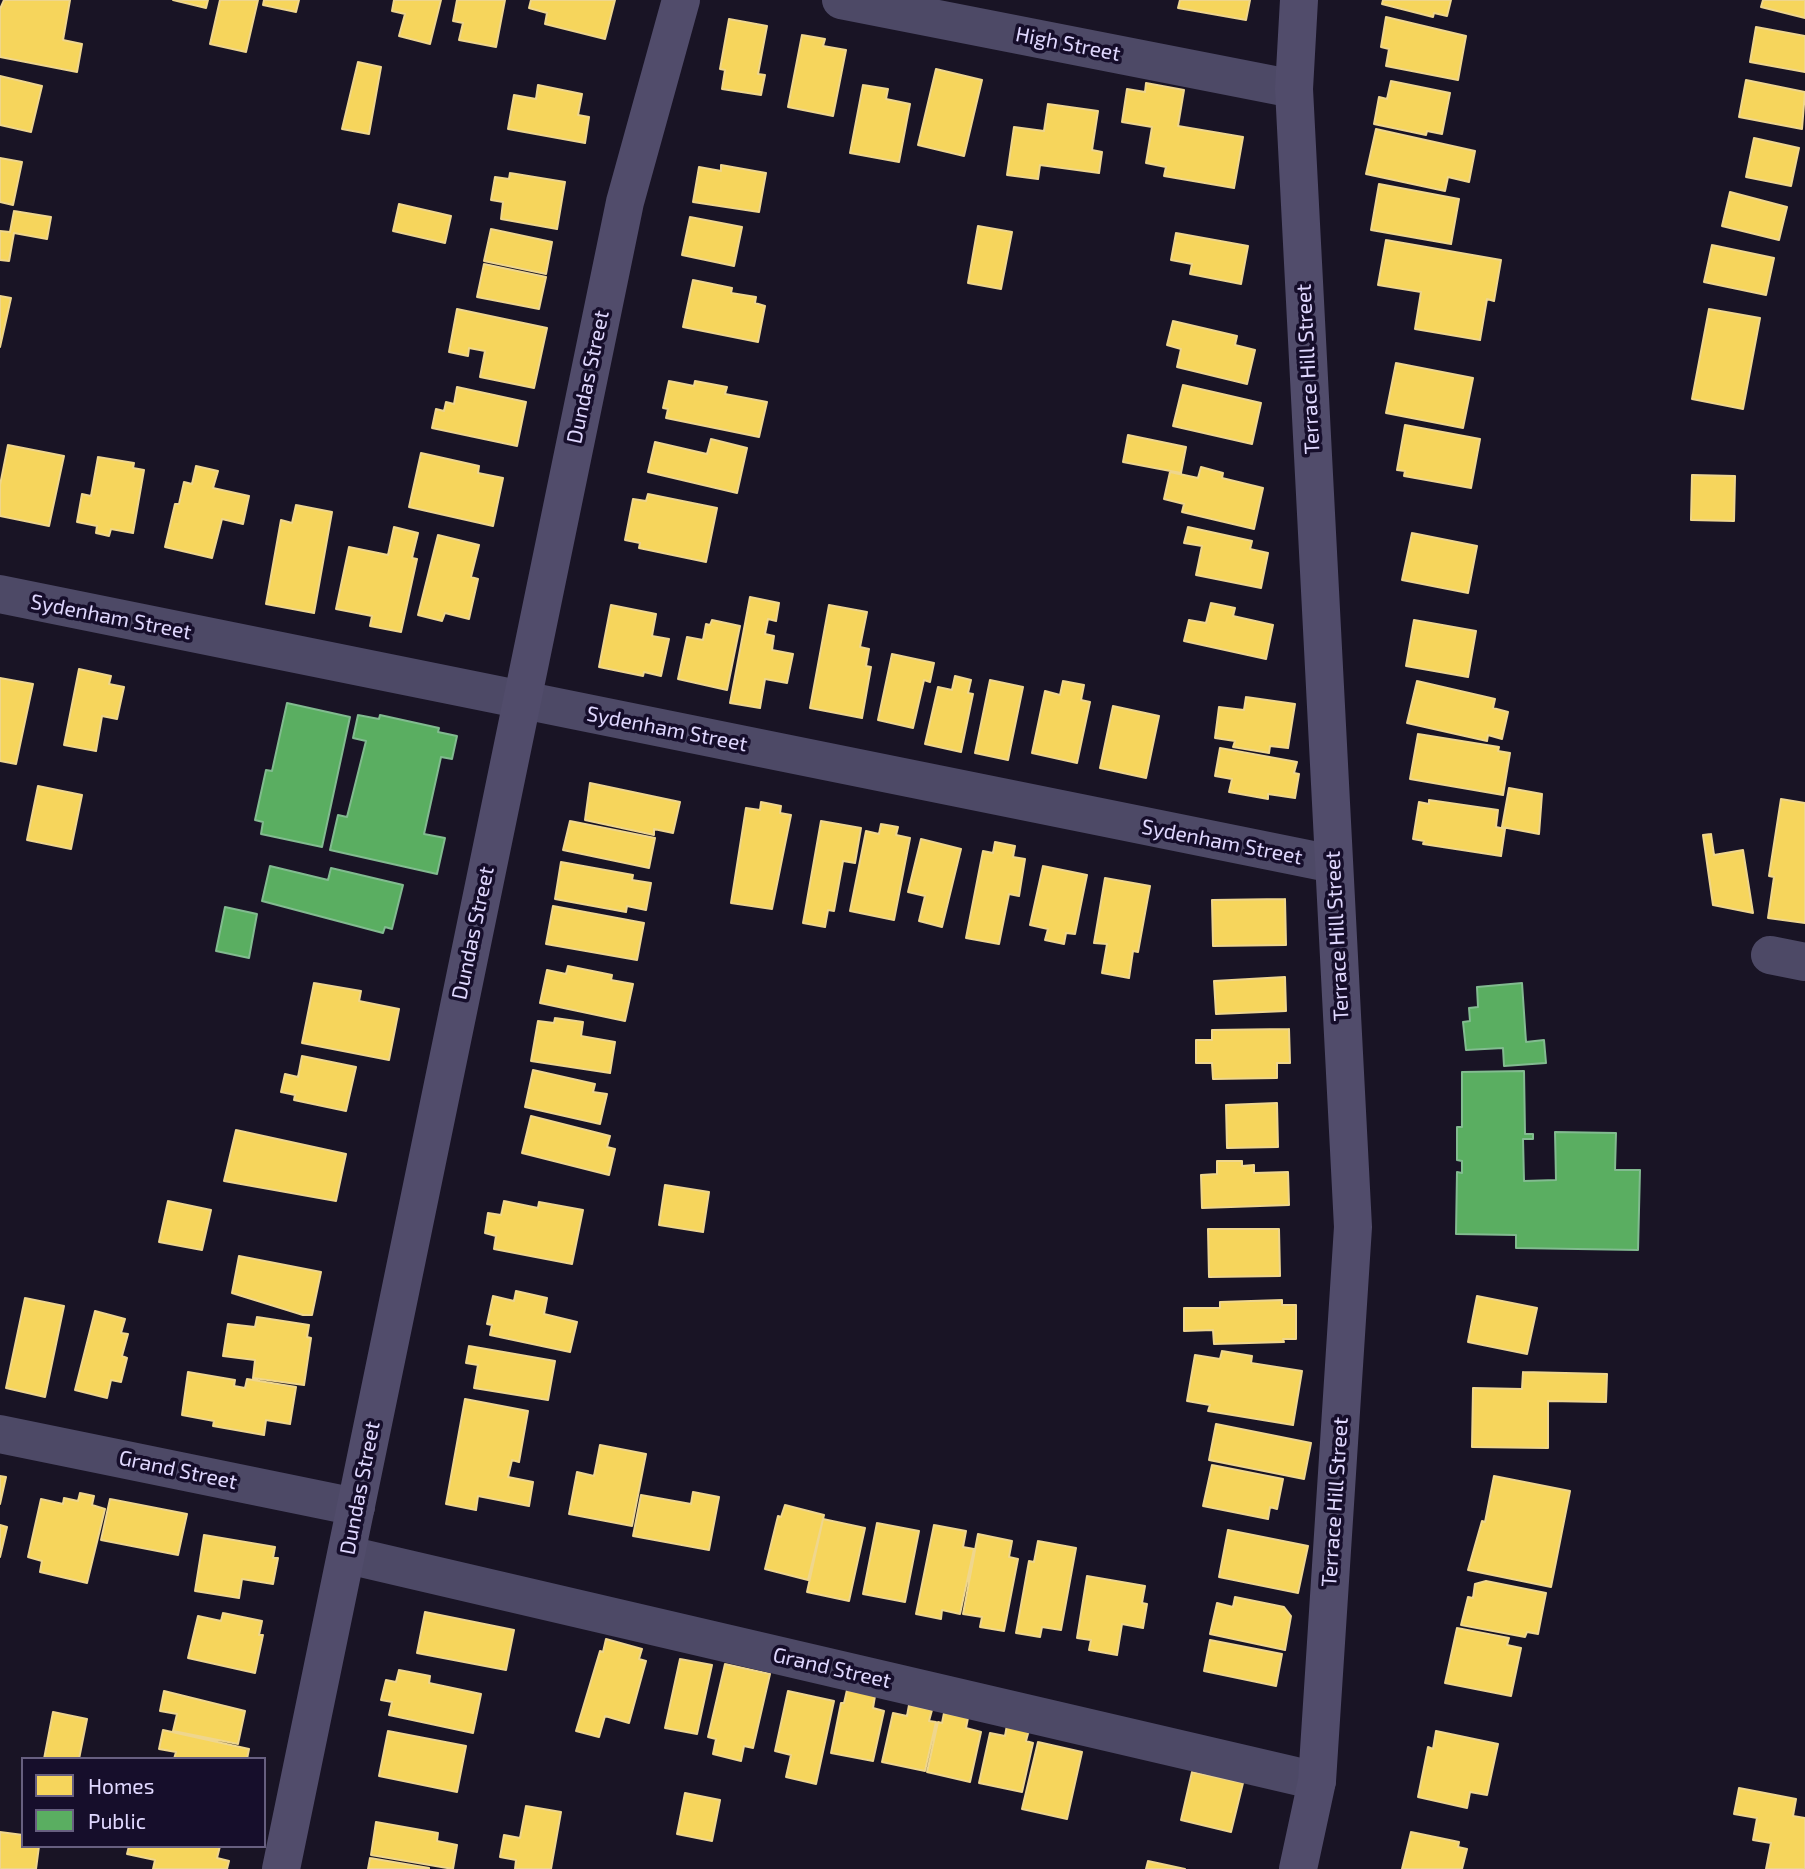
<!DOCTYPE html>
<style>
body{margin:0}
#map{position:relative;width:1805px;height:1869px;overflow:hidden;background:#191425;font-family:"Exo 2",sans-serif}
canvas{display:block}
.legend{position:absolute;left:21px;top:1757px;width:245px;height:91px;box-sizing:border-box;background:#160e2b;border:2px solid #675f80;margin:0;padding:9px 12px;list-style:none;font-size:21px;color:#e0d8ff}
.legend li{display:flex;align-items:center;gap:14px;height:35px}
.legend b{width:35px;border:2px solid #675f80}
</style>
<div id="map">
<canvas width="1805" height="1869"></canvas>
<ul class="legend">
<li><b style="height:19px;background:#f6d55c"></b>Homes</li>
<li><b style="height:19px;background:#5aae61"></b>Public</li>
</ul>
</div>
<script>
const g = document.querySelector('canvas').getContext('2d');
g.lineJoin = 'round';
function paint(path, color) { g.fillStyle = color; g.fill(path, 'evenodd'); }
const toPath = rows => new Path2D(rows.map(r => 'M' + r).join(''));
function stroke(path, color, width, dash) { g.strokeStyle = color; g.lineWidth = width; g.lineCap = dash ? 'butt' : 'round'; g.setLineDash(dash || []); g.stroke(path); }
function label(font, color, halo, rows, align = 'center') {
  g.font = font + ' "Exo 2",sans-serif'; g.lineWidth = 7; g.setLineDash([]); g.textBaseline = 'middle'; g.strokeStyle = halo; g.fillStyle = color; for (const [text, x, y, turn = 0] of rows) {
    g.save(); g.translate(x, y); g.rotate((+turn || 0) * Math.PI / 180); g.textAlign = isNaN(turn) ? turn : align; if (halo) g.strokeText(text, 0, 0); g.fillText(text, 0, 0); g.restore();
  }
}
const homes = toPath([
 [4,0,70,0,63,40,82,44,77,72,0,57,0,9,4,0],
 [173,0,208,0,206,8,173,0],
 [220,0,258,0,246,52,210,44,220,0],
 [264,0,299,0,296,12,263,5,264,0],
 [394,0,441,0,430,44,399,36,405,14,392,11,394,0],
 [457,0,505,0,496,47,459,40,463,23,453,21,457,0],
 [531,0,615,0,605,39,545,24,547,13,529,8,531,0],
 [1180,0,1250,0,1246,20,1178,8,1180,0],
 [1383,0,1451,0,1447,16,1434,13,1433,17,1382,4,1383,0],
 [1763,0,1805,0,1805,18,1761,7,1763,0],
 [1386,17,1466,36,1458,80,1386,66,1389,49,1381,47,1386,17],
 [729,19,767,26,758,74,765,75,761,95,722,89,725,70,720,69,729,19],
 [1756,27,1805,36,1805,72,1750,62,1756,27],
 [802,35,825,39,823,46,846,50,833,116,788,107,802,35],
 [358,62,381,67,369,134,342,129,358,62],
 [936,69,982,80,964,156,918,145,936,69],
 [0,76,42,86,31,132,0,125,0,76],
 [1746,80,1805,92,1802,129,1739,117,1746,80],
 [1391,81,1450,93,1442,134,1427,131,1426,135,1374,124,1379,97,1387,99,1391,81],
 [1146,83,1184,90,1178,126,1243,137,1234,188,1164,176,1166,167,1146,163,1152,127,1122,122,1127,89,1145,92,1146,83],
 [538,85,582,94,578,115,589,117,585,143,508,129,514,95,536,99,538,85],
 [863,85,888,89,886,99,910,104,899,162,850,153,863,85],
 [1048,104,1098,111,1092,150,1102,152,1099,173,1040,165,1038,179,1007,175,1014,127,1044,131,1048,104],
 [1376,129,1475,151,1469,182,1448,177,1445,191,1366,174,1376,129],
 [1754,138,1799,148,1791,186,1746,177,1754,138],
 [0,158,22,162,13,205,0,202,0,158],
 [721,165,766,173,759,212,693,202,699,167,721,171,721,165],
 [510,173,565,182,557,229,501,219,503,202,491,200,495,177,509,179,510,173],
 [1379,184,1459,199,1451,244,1371,230,1379,184],
 [1730,192,1787,207,1779,240,1722,226,1730,192],
 [399,204,451,216,445,243,393,231,399,204],
 [14,211,51,217,47,239,14,233,9,261,0,260,0,231,10,232,14,211],
 [690,217,742,227,734,266,682,255,690,217],
 [978,226,1012,232,1001,289,968,283,978,226],
 [491,229,552,242,546,274,484,261,491,229],
 [1176,233,1248,246,1241,284,1190,274,1192,264,1171,260,1176,233],
 [1386,240,1501,260,1494,301,1487,299,1480,340,1415,329,1421,292,1378,285,1386,240],
 [1712,245,1774,258,1766,295,1704,282,1712,245],
 [484,264,546,277,539,309,477,297,484,264],
 [693,280,732,288,731,293,756,297,755,303,765,306,758,342,683,327,693,280],
 [0,296,11,298,0,347,0,296],
 [457,309,547,328,534,388,480,377,485,351,469,348,468,356,449,352,457,309],
 [1709,309,1760,318,1743,409,1692,399,1709,309],
 [1173,321,1237,336,1235,345,1255,350,1247,384,1177,367,1181,349,1167,345,1173,321],
 [1396,363,1473,378,1463,428,1386,413,1396,363],
 [669,381,694,386,695,381,727,387,725,394,767,402,759,437,666,418,668,409,663,408,669,381],
 [1183,385,1261,403,1252,444,1173,426,1183,385],
 [457,387,526,402,517,446,432,428,436,409,444,411,446,402,454,404,457,387],
 [1405,425,1480,439,1471,488,1404,476,1405,471,1397,470,1405,425],
 [1128,435,1186,447,1181,473,1123,462,1128,435],
 [711,439,747,448,737,493,648,472,655,442,707,454,711,439],
 [8,445,64,456,49,526,0,516,0,485,8,445],
 [421,453,479,466,478,473,503,478,493,526,409,507,421,453],
 [98,457,134,463,133,468,144,470,133,533,111,529,109,536,96,533,97,526,77,522,82,494,91,496,98,457],
 [196,466,218,471,213,488,249,496,243,524,222,519,212,558,165,547,175,504,179,504,184,482,192,484,196,466],
 [1201,467,1223,473,1222,478,1263,488,1254,529,1182,512,1184,504,1164,499,1170,472,1198,478,1201,467],
 [1692,475,1735,476,1734,521,1691,520,1692,475],
 [648,494,717,508,706,562,639,548,640,543,625,540,633,499,646,501,648,494],
 [296,505,332,512,314,613,266,604,281,520,292,523,296,505],
 [394,527,418,533,412,558,417,559,401,632,370,626,372,616,336,609,349,547,388,555,394,527],
 [1188,527,1252,541,1250,549,1268,553,1261,588,1196,575,1202,546,1184,543,1188,527],
 [1412,533,1477,546,1468,593,1402,580,1412,533],
 [438,535,479,545,471,577,478,579,469,619,445,613,442,621,418,615,438,535],
 [750,597,779,603,776,621,768,619,765,634,774,636,772,650,793,654,787,683,765,679,760,708,730,703,750,597],
 [1211,603,1235,608,1233,616,1273,625,1266,659,1184,641,1189,620,1206,623,1211,603],
 [611,605,656,614,652,636,669,639,661,676,644,672,643,676,599,667,611,605],
 [829,605,867,612,860,647,869,649,866,666,871,667,862,718,810,708,829,605],
 [712,620,740,626,727,690,678,679,687,637,703,640,706,624,710,625,712,620],
 [1414,620,1476,631,1468,677,1406,666,1414,620],
 [892,654,934,663,930,682,924,680,913,728,878,720,892,654],
 [79,669,111,676,109,684,124,687,117,719,102,716,96,751,64,745,79,669],
 [955,676,971,680,968,693,973,694,961,752,925,744,938,687,952,690,955,676],
 [0,678,33,684,16,764,0,761,0,678],
 [990,680,1023,687,1008,760,975,753,990,680],
 [1063,681,1084,685,1081,700,1090,702,1077,763,1032,753,1045,691,1060,695,1063,681],
 [1417,681,1495,699,1493,708,1508,712,1502,739,1488,735,1487,741,1407,723,1417,681],
 [1246,697,1295,704,1288,748,1270,746,1269,753,1233,747,1235,741,1215,738,1219,707,1244,710,1246,697],
 [1113,706,1159,716,1146,778,1100,768,1113,706],
 [1418,734,1499,747,1498,751,1510,753,1503,795,1410,779,1418,734],
 [1220,748,1297,762,1294,773,1299,774,1295,798,1268,794,1268,799,1229,792,1232,779,1215,776,1220,748],
 [590,783,680,802,673,833,654,829,654,835,585,820,590,783],
 [38,786,82,795,71,849,27,840,38,786],
 [1509,788,1542,794,1539,834,1502,827,1509,788],
 [1781,799,1805,803,1805,923,1768,918,1774,877,1769,876,1781,799],
 [1429,800,1498,810,1496,827,1505,829,1501,856,1423,844,1424,841,1413,839,1419,802,1429,804,1429,800],
 [761,802,781,806,780,813,791,815,772,909,731,903,746,808,760,810,761,802],
 [570,821,655,838,649,868,563,850,570,821],
 [821,821,861,828,855,863,843,861,834,911,828,910,825,927,803,923,821,821],
 [881,824,898,827,896,835,910,838,894,920,850,911,866,831,879,834,881,824],
 [1711,834,1714,855,1743,850,1753,913,1713,905,1703,835,1711,834],
 [921,839,961,849,942,927,919,921,925,896,908,892,921,839],
 [995,842,1015,846,1013,857,1025,859,1019,896,1009,894,999,944,966,938,983,851,993,853,995,842],
 [561,862,633,875,632,880,651,883,646,910,627,906,626,912,555,899,561,862],
 [1043,866,1087,875,1075,934,1066,933,1064,944,1045,940,1048,929,1030,925,1043,866],
 [1105,878,1150,886,1138,952,1133,951,1129,978,1102,973,1107,944,1094,943,1105,878],
 [1285,899,1286,945,1213,946,1212,900,1285,899],
 [553,906,644,923,637,960,546,944,553,906],
 [568,966,612,975,611,980,633,984,625,1021,540,1003,547,970,566,974,568,966],
 [1285,977,1286,1011,1216,1014,1214,981,1285,977],
 [314,983,361,991,359,1001,399,1009,389,1060,302,1043,314,983],
 [555,1018,583,1022,581,1036,615,1042,610,1073,531,1061,538,1021,554,1023,555,1018],
 [1289,1029,1290,1063,1277,1063,1277,1078,1213,1079,1212,1063,1196,1063,1196,1040,1212,1040,1212,1030,1289,1029],
 [302,1056,356,1067,346,1111,294,1100,295,1095,281,1092,285,1074,298,1077,302,1056],
 [533,1070,595,1084,593,1092,607,1094,600,1124,525,1107,533,1070],
 [1277,1103,1278,1147,1227,1148,1226,1105,1277,1103],
 [531,1116,610,1136,607,1147,615,1149,609,1175,522,1153,531,1116],
 [236,1130,346,1154,336,1201,224,1181,236,1130],
 [1217,1161,1242,1161,1242,1166,1254,1165,1254,1173,1288,1172,1289,1205,1202,1208,1201,1175,1217,1174,1217,1161],
 [665,1185,709,1192,703,1232,659,1225,665,1185],
 [168,1201,211,1210,202,1250,159,1242,168,1201],
 [504,1201,538,1208,539,1202,583,1210,572,1264,494,1249,496,1236,485,1233,488,1213,501,1215,504,1201],
 [1208,1229,1279,1229,1280,1276,1209,1277,1208,1229],
 [239,1256,321,1272,312,1315,303,1315,232,1293,239,1256],
 [516,1291,547,1298,544,1314,577,1322,570,1352,490,1335,492,1325,487,1324,493,1296,514,1301,516,1291],
 [1477,1296,1537,1308,1527,1354,1468,1342,1477,1296],
 [25,1298,64,1306,45,1397,6,1388,25,1298],
 [1282,1300,1282,1305,1296,1305,1296,1339,1283,1339,1284,1342,1214,1344,1213,1330,1184,1331,1184,1308,1220,1308,1220,1302,1282,1300],
 [95,1311,125,1319,121,1333,128,1334,122,1356,127,1358,121,1382,111,1380,107,1398,75,1390,95,1311],
 [257,1317,309,1325,307,1337,311,1338,304,1385,253,1378,255,1360,223,1356,228,1324,255,1327,257,1317],
 [469,1346,555,1361,548,1400,474,1388,478,1365,466,1363,469,1346],
 [1222,1351,1252,1356,1251,1363,1302,1371,1293,1425,1208,1411,1210,1405,1187,1401,1195,1355,1220,1359,1222,1351],
 [188,1372,235,1380,234,1386,245,1388,247,1379,296,1387,290,1424,266,1420,264,1435,213,1426,214,1421,182,1415,188,1372],
 [1523,1372,1607,1374,1606,1402,1548,1401,1548,1448,1472,1447,1473,1388,1522,1389,1523,1372],
 [465,1399,528,1411,519,1462,512,1460,508,1477,533,1482,529,1506,478,1496,476,1510,446,1504,465,1399],
 [1216,1424,1311,1443,1304,1479,1209,1460,1216,1424],
 [600,1445,646,1454,632,1526,569,1514,577,1472,594,1476,600,1445],
 [1212,1465,1283,1479,1277,1509,1270,1507,1268,1519,1203,1506,1212,1465],
 [0,1476,6,1477,0,1504,0,1476],
 [1494,1476,1570,1491,1551,1587,1468,1570,1482,1521,1485,1522,1494,1476],
 [693,1492,719,1497,709,1550,633,1536,641,1495,691,1504,693,1492],
 [80,1493,94,1496,92,1505,105,1509,87,1583,40,1572,42,1561,28,1557,41,1499,63,1504,64,1498,78,1501,80,1493],
 [110,1499,187,1514,178,1555,101,1540,110,1499],
 [785,1505,824,1515,808,1580,765,1569,778,1516,781,1517,785,1505],
 [823,1519,865,1528,849,1601,807,1592,823,1519],
 [877,1523,919,1531,905,1602,863,1594,877,1523],
 [0,1525,7,1527,0,1557,0,1525],
 [934,1525,966,1531,963,1547,974,1549,960,1614,942,1610,941,1619,916,1614,934,1525],
 [1228,1530,1308,1546,1298,1593,1219,1577,1228,1530],
 [978,1534,1012,1541,1009,1557,1018,1559,1004,1631,980,1627,982,1617,963,1614,978,1534],
 [204,1535,275,1547,273,1558,278,1558,273,1584,242,1579,239,1598,195,1591,204,1535],
 [1038,1541,1076,1548,1061,1630,1042,1627,1040,1637,1016,1633,1029,1561,1034,1562,1038,1541],
 [1087,1576,1145,1586,1142,1603,1147,1604,1143,1628,1122,1624,1117,1655,1089,1650,1091,1640,1077,1638,1087,1576],
 [1486,1581,1546,1593,1538,1634,1527,1632,1525,1637,1461,1625,1468,1597,1473,1598,1475,1584,1486,1581],
 [1235,1597,1284,1607,1291,1616,1285,1650,1210,1634,1217,1603,1233,1607,1235,1597],
 [425,1612,514,1630,506,1670,417,1653,425,1612],
 [223,1613,262,1621,259,1635,263,1635,255,1673,188,1658,198,1616,221,1621,223,1613],
 [1457,1628,1509,1638,1507,1645,1521,1648,1511,1696,1445,1683,1457,1628],
 [606,1639,642,1649,639,1659,646,1661,629,1723,605,1716,599,1737,576,1731,600,1651,603,1652,606,1639],
 [1210,1640,1282,1654,1276,1686,1204,1671,1210,1640],
 [680,1659,712,1665,697,1734,665,1728,680,1659],
 [725,1664,770,1674,753,1748,744,1746,741,1761,713,1754,716,1739,708,1737,725,1664],
 [399,1670,430,1676,429,1683,481,1694,473,1733,389,1715,392,1702,381,1700,386,1680,396,1682,399,1670],
 [847,1690,875,1696,873,1708,884,1711,873,1761,831,1753,841,1703,844,1703,847,1690],
 [164,1691,245,1711,238,1744,173,1731,177,1714,160,1711,164,1691],
 [788,1691,834,1701,816,1784,786,1777,791,1755,775,1751,788,1691],
 [909,1705,932,1710,929,1721,936,1722,925,1771,882,1762,893,1713,907,1716,909,1705],
 [53,1712,87,1719,79,1759,44,1759,53,1712],
 [944,1713,968,1718,966,1728,981,1732,970,1782,927,1772,938,1722,942,1723,944,1713],
 [1007,1725,1029,1730,1026,1741,1033,1743,1022,1792,979,1783,990,1733,1005,1736,1007,1725],
 [163,1730,249,1749,247,1759,174,1759,176,1752,159,1749,163,1730],
 [388,1731,466,1746,457,1792,379,1776,388,1731],
 [1436,1731,1498,1744,1487,1795,1470,1792,1467,1808,1418,1797,1428,1747,1433,1749,1436,1731],
 [1038,1742,1082,1752,1067,1819,1022,1809,1038,1742],
 [1192,1772,1243,1783,1231,1832,1181,1820,1192,1772],
 [1739,1788,1796,1799,1793,1816,1805,1818,1805,1869,1766,1869,1771,1843,1753,1840,1757,1818,1734,1814,1739,1788],
 [685,1793,720,1800,712,1841,677,1834,685,1793],
 [526,1806,561,1812,551,1869,515,1869,516,1860,500,1857,504,1835,520,1838,526,1806],
 [376,1822,438,1833,437,1841,457,1845,453,1869,371,1855,376,1822],
 [0,1832,23,1835,23,1846,39,1846,36,1869,0,1869,0,1832],
 [1411,1832,1459,1842,1458,1847,1467,1849,1462,1869,1402,1869,1411,1832],
 [129,1846,220,1846,217,1858,229,1861,227,1869,153,1869,155,1860,127,1854,129,1846],
 [370,1858,429,1868,429,1869,368,1869,370,1858],
 [1148,1861,1185,1869,1146,1869,1148,1861]
]);
paint(homes, '#f6d55c');
stroke(homes, '#efd68d', 2);
const public = toPath([
 [287,703,350,717,322,847,261,834,263,822,255,820,266,770,272,771,287,703],
 [358,715,379,719,380,715,439,728,438,732,457,736,452,759,441,757,424,834,445,838,437,874,330,850,338,815,347,817,366,741,353,738,358,715],
 [270,866,328,880,331,868,403,885,392,929,385,927,383,933,262,901,270,866],
 [225,907,257,914,249,958,216,951,225,907],
 [1522,983,1526,1042,1544,1040,1546,1063,1504,1066,1503,1048,1466,1050,1463,1022,1470,1021,1469,1008,1478,1007,1477,987,1522,983],
 [1524,1071,1525,1134,1533,1134,1533,1139,1523,1139,1524,1181,1556,1180,1555,1132,1616,1133,1615,1170,1640,1170,1638,1250,1516,1248,1516,1235,1456,1234,1457,1172,1462,1173,1462,1161,1457,1160,1457,1127,1462,1127,1462,1072,1524,1071]
]);
paint(public, '#5aae61');
stroke(public, '#82bb90', 2);
stroke(toPath([
 [841,0,1294,89],
 [0,594,1333,864],
 [1770,955,1805,962],
 [0,1434,356,1507],
 [348,1555,1317,1781]
]), '#4d4966', 38);
stroke(toPath([
 [281,1869,625,202,681,0],
 [1298,1869,1317,1781,1353,1227,1294,89,1299,0]
]), '#514c6b', 38);
label('21px', '#e0d8ff', '#160e2b', [
 ["High Street",1068,44,11],
 ["Terrace Hill Street",1308,369,-93],
 ["Dundas Street",588,377,-78],
 ["Sydenham Street",111,617,11],
 ["Sydenham Street",667,729,11],
 ["Sydenham Street",1222,842,11],
 ["Dundas Street",473,933,-78],
 ["Terrace Hill Street",1337,936,-93],
 ["Grand Street",178,1470,12],
 ["Dundas Street",360,1488,-79],
 ["Terrace Hill Street",1335,1502,-86],
 ["Grand Street",832,1668,13]
]);
</script>
